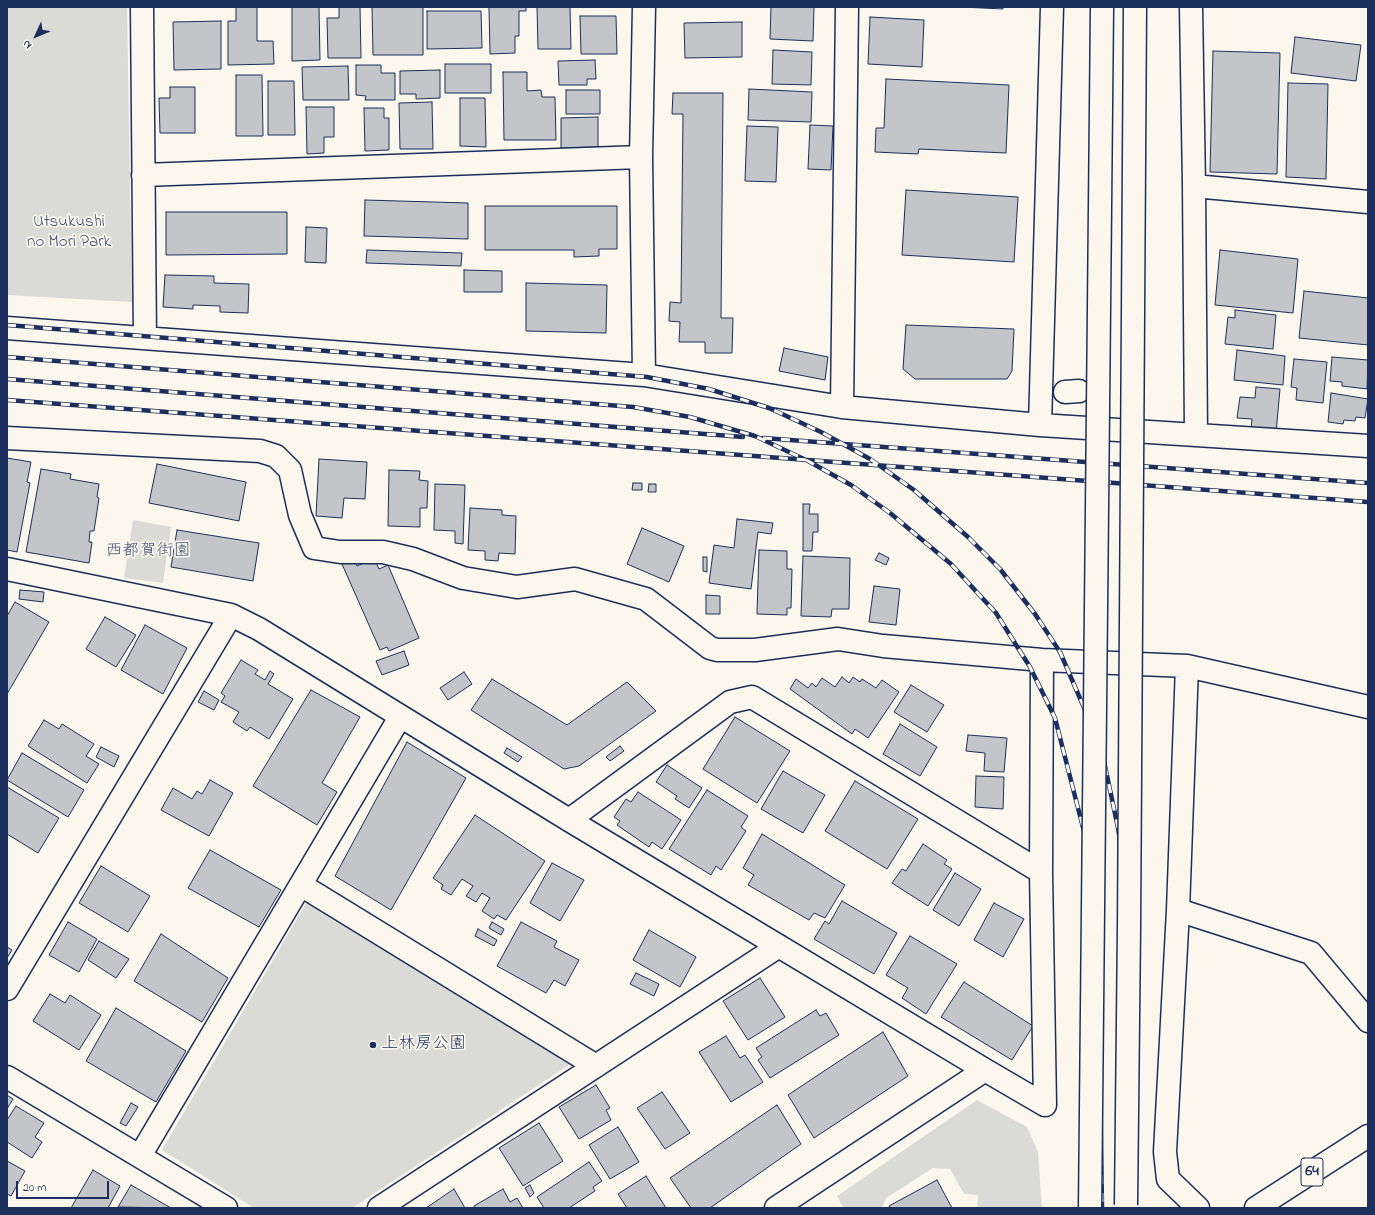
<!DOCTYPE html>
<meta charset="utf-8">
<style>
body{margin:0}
#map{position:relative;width:1375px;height:1215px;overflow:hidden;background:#fbf7ec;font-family:"Indie Flower",sans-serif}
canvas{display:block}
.frame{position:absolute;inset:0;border:8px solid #1b2f5e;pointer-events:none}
.north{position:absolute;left:16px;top:16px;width:40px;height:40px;-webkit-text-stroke:3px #fbf7ec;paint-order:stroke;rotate:226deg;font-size:11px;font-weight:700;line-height:16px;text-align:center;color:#1b2f5e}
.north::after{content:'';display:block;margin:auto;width:14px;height:18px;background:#1b2f5e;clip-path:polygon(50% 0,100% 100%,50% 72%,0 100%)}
.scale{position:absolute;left:16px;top:1181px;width:93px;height:18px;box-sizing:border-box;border:2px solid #1b2f5e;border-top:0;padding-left:5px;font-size:12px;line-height:14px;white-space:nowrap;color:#1b2f5e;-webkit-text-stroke:3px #fbf7ec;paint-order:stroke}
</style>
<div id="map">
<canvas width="1375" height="1215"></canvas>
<div class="frame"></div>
<div class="north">N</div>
<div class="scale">20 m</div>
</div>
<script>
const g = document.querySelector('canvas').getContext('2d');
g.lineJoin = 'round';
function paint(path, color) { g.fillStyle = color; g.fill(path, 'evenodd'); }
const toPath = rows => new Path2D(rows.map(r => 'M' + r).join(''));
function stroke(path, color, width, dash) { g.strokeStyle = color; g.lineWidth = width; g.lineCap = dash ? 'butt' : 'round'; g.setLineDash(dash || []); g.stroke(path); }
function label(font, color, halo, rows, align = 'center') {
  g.font = font + ' "Indie Flower","Klee One",sans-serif'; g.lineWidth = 3.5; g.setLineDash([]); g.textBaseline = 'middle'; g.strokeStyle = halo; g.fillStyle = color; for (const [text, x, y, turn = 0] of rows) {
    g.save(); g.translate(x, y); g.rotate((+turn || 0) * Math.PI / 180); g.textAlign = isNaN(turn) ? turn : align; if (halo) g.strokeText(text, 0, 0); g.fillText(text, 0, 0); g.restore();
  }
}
paint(toPath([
 [7,7,127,7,132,302,7,295],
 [133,520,171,527,163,583,124,578],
 [309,898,573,1059,569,1065,352,1208,254,1208,162,1150],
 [977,1100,1027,1127,1038,1152,1042,1208,977,1208,978,1195,964,1194,950,1169,933,1168,886,1198,882,1208,844,1208,837,1196]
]), '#dadad7');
const building = toPath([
 [236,7,257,7,257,41,273,41,274,64,228,65,228,21,236,21,236,7],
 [292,7,319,7,320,60,292,61,292,7],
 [339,7,360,7,361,58,328,58,327,18,339,18,339,7],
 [372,7,423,7,423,55,373,55,372,7],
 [489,7,526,7,526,11,519,11,519,36,515,36,515,53,490,54,489,7],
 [537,7,570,7,571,49,538,49,537,7],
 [771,7,814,7,813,41,770,39,771,7],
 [962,7,1003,7,1003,9,962,7],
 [427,11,481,11,482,48,427,49,427,11],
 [580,16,616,16,617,54,581,54,580,16],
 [870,17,924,20,922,67,868,64,870,17],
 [221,21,221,69,174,70,173,22,221,21],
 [742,22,742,57,685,58,684,23,742,22],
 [1295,37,1361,45,1356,81,1291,73,1295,37],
 [773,50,812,52,811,85,772,84,773,50],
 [1213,51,1280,53,1277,174,1210,172,1213,51],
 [595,60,596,79,587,79,587,85,559,85,558,61,595,60],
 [445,64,491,64,491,93,445,93,445,64],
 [356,65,381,65,381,73,395,73,395,100,365,100,366,96,356,95,356,65],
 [348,66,349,100,303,100,302,67,348,66],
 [440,70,440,98,416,99,416,94,400,94,400,71,440,70],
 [503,72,527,72,527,91,541,90,542,97,555,97,556,140,504,140,503,72],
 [236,75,262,75,263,136,236,136,236,75],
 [886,79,1009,85,1006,153,919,149,918,154,875,152,876,128,884,128,886,79],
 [268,81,294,81,295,135,268,135,268,81],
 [1288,83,1328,84,1326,179,1286,177,1288,83],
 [170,87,195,87,195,133,160,133,159,98,170,98,170,87],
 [749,89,812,92,811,122,748,120,749,89],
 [566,90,600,90,600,114,566,114,566,90],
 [673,93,723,93,721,318,733,318,732,353,705,353,705,342,679,342,680,322,669,321,670,302,681,303,683,114,672,114,673,93],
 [460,98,485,98,486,147,460,146,460,98],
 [432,102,433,149,400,149,399,103,432,102],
 [306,107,334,107,334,137,324,137,324,153,307,154,306,107],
 [364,108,384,108,384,118,389,118,389,150,365,151,364,108],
 [598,117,598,147,561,148,561,118,598,117],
 [810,125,833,126,831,170,808,169,810,125],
 [747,126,778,127,776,182,745,181,747,126],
 [906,190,1018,197,1014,262,902,255,906,190],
 [365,200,468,203,468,239,364,236,365,200],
 [485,206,617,206,617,249,599,249,599,256,574,257,574,250,485,250,485,206],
 [166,212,287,212,287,254,166,255,166,212],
 [306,227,327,228,326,263,305,262,306,227],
 [367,250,462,253,461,266,366,263,367,250],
 [1220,250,1298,259,1293,313,1215,305,1220,250],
 [464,270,502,271,502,292,464,292,464,270],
 [165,275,214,276,214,283,249,284,248,313,220,312,220,306,193,305,193,309,163,307,165,275],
 [526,283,607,285,606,333,526,331,526,283],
 [1304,291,1368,298,1368,345,1299,338,1304,291],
 [1235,310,1276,315,1273,349,1225,344,1228,317,1235,318,1235,310],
 [906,325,1014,329,1012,371,1007,379,915,379,903,369,906,325],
 [784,348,828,357,825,380,779,371,784,348],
 [1237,350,1285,356,1283,385,1234,380,1237,350],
 [1332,357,1368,360,1367,389,1342,386,1342,382,1330,381,1332,357],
 [1294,359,1327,362,1323,403,1296,400,1297,388,1291,387,1294,359],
 [1256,387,1280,389,1276,433,1251,430,1252,419,1237,418,1240,397,1255,398,1256,387],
 [1331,393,1368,399,1365,418,1356,417,1355,421,1344,420,1343,424,1328,422,1331,393],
 [7,458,31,462,27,482,30,483,17,552,7,550,7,458],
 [319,459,367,462,365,499,344,498,342,518,316,516,319,459],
 [157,464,246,482,239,521,149,503,157,464],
 [41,469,71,474,70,479,99,484,97,497,99,498,94,531,90,531,89,542,92,542,89,563,26,552,41,469],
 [389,470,420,471,419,480,428,481,427,508,420,508,420,527,388,526,389,470],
 [633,483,642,483,642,490,632,490,633,483],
 [435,484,465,485,463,544,455,543,455,531,434,530,435,484],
 [649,484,656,484,656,492,648,492,649,484],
 [803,504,810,504,809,514,818,514,818,532,813,532,812,551,803,551,803,504],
 [470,508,502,510,502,515,516,516,515,554,499,553,498,561,485,560,485,551,468,550,470,508],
 [737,519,773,523,771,534,758,532,751,589,709,583,714,545,734,548,737,519],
 [642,528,684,546,669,582,627,564,642,528],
 [177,530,259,543,253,581,171,567,177,530],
 [759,550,787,551,787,569,792,569,791,608,787,608,787,615,757,614,759,550],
 [879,553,889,558,886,565,875,560,879,553],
 [803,556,850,558,849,609,832,609,831,617,801,616,803,556],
 [703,557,707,557,707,572,703,571,703,557],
 [374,558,379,569,388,565,419,638,389,651,387,647,380,650,342,564,354,559,357,566,374,558],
 [874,586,900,589,896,625,869,622,874,586],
 [20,590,44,592,43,602,19,599,20,590],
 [706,595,720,596,720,614,706,614,706,595],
 [15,602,49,622,7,694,7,616,15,602],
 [105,617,136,635,116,667,86,649,105,617],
 [145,625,187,648,163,694,121,670,145,625],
 [404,651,409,665,382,675,376,661,404,651],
 [241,660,258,670,255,674,265,680,270,671,274,674,268,684,293,699,269,739,250,727,247,731,233,722,239,712,221,702,225,696,221,693,241,660],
 [464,672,472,684,448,700,440,688,464,672],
 [842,677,849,683,853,677,860,682,862,679,876,688,882,680,899,692,868,738,855,729,852,734,790,689,796,679,808,688,812,683,816,687,822,678,835,687,842,677],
 [492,679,567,725,627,682,656,711,579,766,564,769,471,710,492,679],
 [911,685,944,705,927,732,894,712,911,685],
 [311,690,360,717,322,783,337,792,317,825,253,786,311,690],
 [204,691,219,700,214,710,198,702,204,691],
 [735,717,790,751,757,803,703,769,735,717],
 [44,720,59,729,62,724,94,744,86,756,99,764,87,783,28,746,44,720],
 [900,724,937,747,920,776,883,754,900,724],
 [968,735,1007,738,1004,772,984,771,985,753,966,751,968,735],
 [407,742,466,778,391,910,335,876,407,742],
 [620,746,624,751,610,761,606,757,620,746],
 [101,747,119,756,114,767,96,757,101,747],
 [507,748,522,757,518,762,504,753,507,748],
 [22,753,84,790,68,817,7,780,22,753],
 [667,765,702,788,689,808,675,799,677,796,656,782,667,765],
 [783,771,825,795,803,833,761,809,783,771],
 [976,776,1004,777,1003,809,975,807,976,776],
 [210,780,233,793,209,836,161,810,173,788,192,799,197,791,202,794,210,780],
 [855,781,918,819,887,869,825,831,855,781],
 [7,787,59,818,38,853,7,834,7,787],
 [707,790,748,816,741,827,746,831,721,870,716,866,711,875,669,849,707,790],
 [638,792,681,820,662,849,652,842,649,847,617,825,620,821,614,817,626,799,631,802,638,792],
 [475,815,545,861,506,920,497,915,494,919,482,911,490,898,482,893,476,902,466,896,473,886,462,879,451,895,441,889,443,885,433,878,475,815],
 [762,834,845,885,825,918,814,913,809,920,748,885,754,875,743,868,762,834],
 [923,844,947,860,944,864,952,869,928,906,892,883,902,869,906,871,923,844],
 [210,850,281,890,259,927,188,888,210,850],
 [552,863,584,880,560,921,530,903,552,863],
 [101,866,150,896,128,932,79,903,101,866],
 [955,873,981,889,959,926,933,910,955,873],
 [842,901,897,933,874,974,814,939,825,921,829,924,842,901],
 [994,903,1024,919,1003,957,974,940,994,903],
 [68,922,97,939,79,972,49,955,68,922],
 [492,922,504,929,501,935,489,928,492,922],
 [521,922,557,941,554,947,579,960,565,986,554,980,546,993,497,966,521,922],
 [478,929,497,940,494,946,475,936,478,929],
 [649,930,696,957,680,987,633,960,649,930],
 [161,934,228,978,202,1022,134,981,161,934],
 [910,936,957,964,926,1014,902,998,908,988,886,975,910,936],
 [99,941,129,959,116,978,88,960,99,941],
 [7,947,12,950,7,958,7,947],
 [636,973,659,984,654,996,630,984,636,973],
 [760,978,785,1017,748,1040,723,1001,760,978],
 [964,982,1033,1026,1012,1060,941,1017,964,982],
 [50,994,65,1003,70,995,101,1015,79,1050,33,1021,50,994],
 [116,1008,186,1051,156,1102,86,1061,116,1008],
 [816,1010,820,1016,826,1013,839,1035,770,1078,758,1060,762,1057,756,1048,816,1010],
 [883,1032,908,1076,814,1138,788,1095,883,1032],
 [726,1036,740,1058,745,1055,763,1082,731,1102,699,1052,726,1036],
 [596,1085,610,1108,606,1110,611,1120,579,1139,559,1107,596,1085],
 [662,1092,690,1133,665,1149,637,1108,662,1092],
 [7,1095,13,1099,7,1109,7,1095],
 [131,1103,138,1107,126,1126,120,1123,131,1103],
 [777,1105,801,1144,710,1208,691,1208,670,1178,777,1105],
 [16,1106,44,1123,35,1137,42,1142,32,1158,7,1142,7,1120,16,1106],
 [539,1123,563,1161,523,1186,499,1148,539,1123],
 [618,1127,639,1162,610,1179,589,1145,618,1127],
 [7,1161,25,1171,11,1196,7,1194,7,1161],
 [589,1162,602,1181,593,1187,595,1191,569,1208,544,1208,537,1197,589,1162],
 [93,1170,120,1186,108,1208,71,1208,93,1170],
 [646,1176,666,1208,627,1208,618,1194,646,1176],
 [937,1180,952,1208,890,1208,889,1206,937,1180],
 [131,1185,171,1208,118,1207,131,1185],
 [530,1185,534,1193,530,1197,525,1188,530,1185],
 [454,1189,465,1208,426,1208,454,1189],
 [503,1189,510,1202,517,1198,523,1208,475,1208,474,1206,503,1189]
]);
paint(building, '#c3c5c9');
stroke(building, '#1b2f5e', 1);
const minor = toPath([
 [142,7,145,338],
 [644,7,641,157,644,375],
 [1191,7,1194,186,1196,434],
 [143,175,641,157],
 [1194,186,1368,202],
 [7,328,644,375,842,407,1040,425,1368,446],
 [1065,392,1079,391],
 [842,407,847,7],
 [1040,425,1052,7],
 [7,438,260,451,276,456,290,470,300,515,314,548,340,552,383,552,413,559,463,578,517,587,575,579,646,599,710,648,717,650,755,650,838,639,883,646,1042,660,1187,666,1368,707],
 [7,569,231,615,259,629,569,820,985,1070,1045,1105],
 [1042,660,1041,872,1045,1105],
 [1187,666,1178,910,1165,1152,1168,1179,1198,1208],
 [569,820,730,702,752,697,1041,872],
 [301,885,596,1066],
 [1178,910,1311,953,1368,1021],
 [7,989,231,615],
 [7,1077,226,1208],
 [140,1156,400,717],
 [379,1208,779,946],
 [776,1208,985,1070]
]);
const major = toPath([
 [1256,1208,1368,1136]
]);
stroke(minor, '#1b2f5e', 25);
stroke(major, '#1b2f5e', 25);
stroke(minor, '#fbf7ec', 22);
stroke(major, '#fbf7ec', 22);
const rail = toPath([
 [7,325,647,377,709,389,769,408,821,432,870,459,914,490,968,537,1000,569,1035,614,1060,652,1101,747,1118,828,1125,873,1132,1208],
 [7,357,633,407,690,417,755,436,808,461,851,485,890,513,951,564,996,613,1030,667,1055,718,1089,851,1098,926,1102,1208],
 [7,379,743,437],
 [7,400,1368,502],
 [763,438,1368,483]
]);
stroke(rail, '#1b2f5e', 4.5);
stroke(rail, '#fbf7ec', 3, [9]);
const minorBridge = toPath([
 [1126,1205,1129,927,1135,7],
 [1090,1208,1102,7]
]);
stroke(minorBridge, '#1b2f5e', 25, []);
stroke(minorBridge, '#fbf7ec', 22);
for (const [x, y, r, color] of [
 [373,1045,4,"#1b2f5e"]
]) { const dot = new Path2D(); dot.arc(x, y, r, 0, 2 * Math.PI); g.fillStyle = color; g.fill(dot); stroke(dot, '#fbf7ec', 1.5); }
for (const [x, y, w] of [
 [1312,1172,22]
]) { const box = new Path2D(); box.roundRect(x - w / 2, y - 14, w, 28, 3); g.fillStyle = '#fbf7ec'; g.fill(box); stroke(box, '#1b2f5e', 1); }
label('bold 16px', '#1b2f5e', null, [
 ["64",1312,1172]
]);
label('17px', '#415176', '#fbf7ec', [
 ["Utsukushi",69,223],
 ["no Mori Park",69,243],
 ["西都賀街園",148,552]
]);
label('17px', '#1b2f5e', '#fbf7ec', [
 ["上林房公園",381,1045]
], 'left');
</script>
